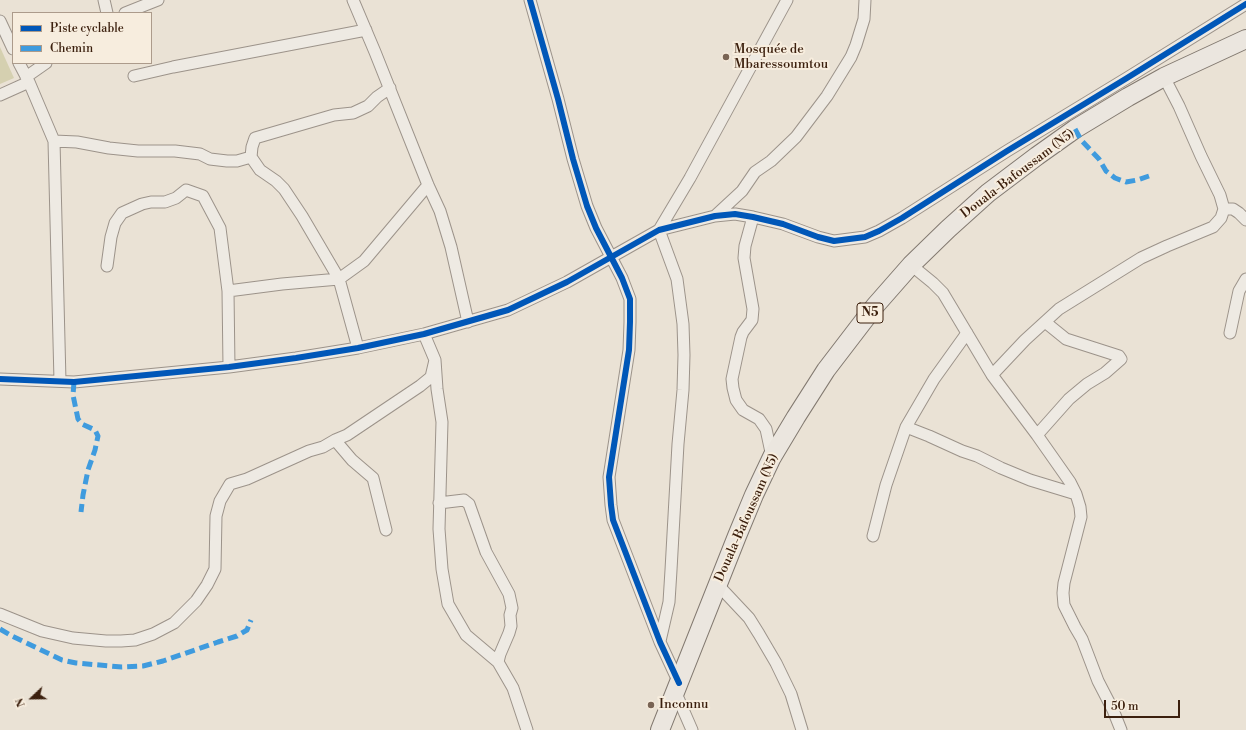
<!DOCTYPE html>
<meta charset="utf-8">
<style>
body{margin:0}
#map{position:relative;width:1246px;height:730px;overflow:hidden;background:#eae2d5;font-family:"Libre Bodoni",serif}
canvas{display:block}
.legend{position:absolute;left:12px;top:12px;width:140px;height:52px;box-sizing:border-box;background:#f7edde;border:1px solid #ac9b8b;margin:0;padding:5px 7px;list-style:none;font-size:12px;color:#3c200e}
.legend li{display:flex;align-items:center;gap:8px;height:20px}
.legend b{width:20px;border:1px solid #ac9b8b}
.north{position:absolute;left:12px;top:678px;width:40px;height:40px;-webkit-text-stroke:3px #f7edde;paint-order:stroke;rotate:248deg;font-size:11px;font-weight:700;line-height:16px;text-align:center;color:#3c200e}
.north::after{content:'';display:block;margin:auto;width:14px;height:18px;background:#3c200e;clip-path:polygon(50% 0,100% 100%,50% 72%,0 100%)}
.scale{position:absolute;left:1104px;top:700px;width:76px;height:18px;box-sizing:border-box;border:2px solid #3c200e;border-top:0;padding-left:5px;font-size:12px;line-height:14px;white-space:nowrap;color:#3c200e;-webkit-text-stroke:3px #f7edde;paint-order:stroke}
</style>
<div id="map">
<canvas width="1246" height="730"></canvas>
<ul class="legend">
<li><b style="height:5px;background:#0057b8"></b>Piste cyclable</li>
<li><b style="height:5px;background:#3f9bde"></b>Chemin</li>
</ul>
<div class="north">N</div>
<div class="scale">50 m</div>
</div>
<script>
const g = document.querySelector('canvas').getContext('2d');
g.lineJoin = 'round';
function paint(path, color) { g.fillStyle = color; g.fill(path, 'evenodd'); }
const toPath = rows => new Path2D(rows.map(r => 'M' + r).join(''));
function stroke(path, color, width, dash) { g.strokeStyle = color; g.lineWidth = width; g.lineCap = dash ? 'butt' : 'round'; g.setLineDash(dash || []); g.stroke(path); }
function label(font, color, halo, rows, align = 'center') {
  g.font = font + ' "Libre Bodoni",serif'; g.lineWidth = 4; g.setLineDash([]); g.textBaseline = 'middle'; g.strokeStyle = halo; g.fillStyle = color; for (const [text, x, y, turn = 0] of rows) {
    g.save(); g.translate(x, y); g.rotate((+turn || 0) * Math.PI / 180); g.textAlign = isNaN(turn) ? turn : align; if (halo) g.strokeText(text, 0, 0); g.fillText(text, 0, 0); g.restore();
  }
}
paint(toPath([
 [0,47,14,78,0,84]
]), '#d5d0b0');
const minor = toPath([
 [104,0,107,13],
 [353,0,375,52,428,185,440,211,451,247,468,322],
 [530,0,558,99,573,159,587,206,596,228,622,278,630,299,630,322,629,350,609,477,611,505,613,520,660,642,679,683],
 [125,13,158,0],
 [0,21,13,49],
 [19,63,29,82,54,141,60,381],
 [134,76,173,67,366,30],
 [26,77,46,63],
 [0,95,29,82],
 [54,141,77,142,109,148,138,151,175,151,200,154,210,159,227,161,237,161,251,157,260,170,276,181,284,189,302,216,339,279,358,348],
 [251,157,252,147,255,138,334,115,353,113,368,106,377,97,390,88],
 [1224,209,1233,209,1239,213,1246,220],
 [715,216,742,191,755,172,771,161,796,137,827,96,851,57,856,45,864,19,865,0],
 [753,217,745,246,744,258,753,309,752,320,743,332,741,337,732,379,733,388,736,400,743,410,759,419,766,429,772,457],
 [911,265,933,283,943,293,992,375,1037,435,1070,482,1076,494,1080,507,1081,517,1064,583,1063,593,1064,605,1075,627,1082,639,1098,681,1113,710,1121,730],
 [107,266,111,237,115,223,122,213,142,204,151,202,165,202,176,198,186,190,203,196,220,228,228,291,229,367],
 [228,291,282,284,339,279,364,261,428,185],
 [1230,333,1239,291,1246,279],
 [424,334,435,360,437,389,442,422,439,529,442,569,448,604,466,635,498,662,513,688,527,730],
 [992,375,1025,340,1059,309,1141,258,1167,246,1213,227,1221,218,1224,209,1220,195,1201,156,1179,106,1164,77],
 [0,379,74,382,229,367,296,358,358,348,424,334,508,310,567,282,659,230,715,216,735,214,753,217,783,224,818,237,834,241,865,237,879,231,902,218,1007,151,1127,78,1246,4],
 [906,427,929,436,962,451,977,456,1001,468,1030,480,1076,494],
 [1037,435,1069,399,1087,384,1105,373,1121,359,1119,356,1066,339,1045,322],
 [335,440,352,460,373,478,386,530],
 [439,503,464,500,469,504,486,552,509,594,512,608,510,615,511,626,509,633,500,654,498,662],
 [873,536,886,485,906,427,934,379,967,333],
 [718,585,749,618,759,634,776,663,791,694,802,730],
 [0,614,42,631,73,638,106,641,121,641,135,640,153,634,174,623,196,601,207,585,215,569,216,516,220,501,230,484,247,479,309,451,323,447,335,440,347,435,420,386,431,377,435,360],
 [660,641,669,602,671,570,678,444,683,390,684,355,683,324,677,279,659,230,690,178,787,0],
 [675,691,692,730]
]);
const trunk = toPath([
 [660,730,737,536,754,495,772,457,796,417,826,370,875,306,911,265,948,229,988,193,1037,156,1075,129,1128,97,1164,77,1246,39]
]);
stroke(minor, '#9c938a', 13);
stroke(trunk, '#827970', 20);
stroke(minor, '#eeeae3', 11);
stroke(trunk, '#ebe6df', 18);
stroke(toPath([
 [1075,129,1081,140,1099,159,1106,171,1115,178,1126,182,1137,180,1149,176],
 [74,382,73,395,78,419,82,424,95,430,98,436,95,450,88,470,83,495,81,512],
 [0,629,12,636,62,660,76,663,122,667,143,666,163,661,218,642,237,636,247,630,251,620]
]), '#3f9bde', 5, [10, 5]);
stroke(toPath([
 [530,0,558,99,573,159,587,206,596,228,622,278,630,299,630,322,629,350,609,477,611,505,613,520,660,642,679,683],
 [0,379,74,382,229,367,296,358,358,348,424,334,508,310,567,282,659,230,715,216,735,214,753,217,783,224,818,237,834,241,865,237,879,231,902,218,1007,151,1127,78,1246,4]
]), '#0057b8', 6);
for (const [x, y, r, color] of [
 [726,57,4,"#796454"],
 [651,705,4,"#796454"]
]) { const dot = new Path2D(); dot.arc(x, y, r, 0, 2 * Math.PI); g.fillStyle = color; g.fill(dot); stroke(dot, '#f7edde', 1.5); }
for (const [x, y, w] of [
 [870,313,26]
]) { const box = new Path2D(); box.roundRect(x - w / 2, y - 10, w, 20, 3); g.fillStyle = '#f7edde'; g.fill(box); stroke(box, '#3c200e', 1); }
label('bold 12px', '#3c200e', null, [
 ["N5",870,313]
]);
label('13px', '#3c200e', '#f7edde', [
 ["Mosquée de",734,50],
 ["Mbaressoumtou",734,65],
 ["Inconnu",659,705]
], 'left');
label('13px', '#3c200e', '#f7edde', [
 ["Douala-Bafoussam (N5)",1018,174,-37],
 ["Douala-Bafoussam (N5)",747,518,-66]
]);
</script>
